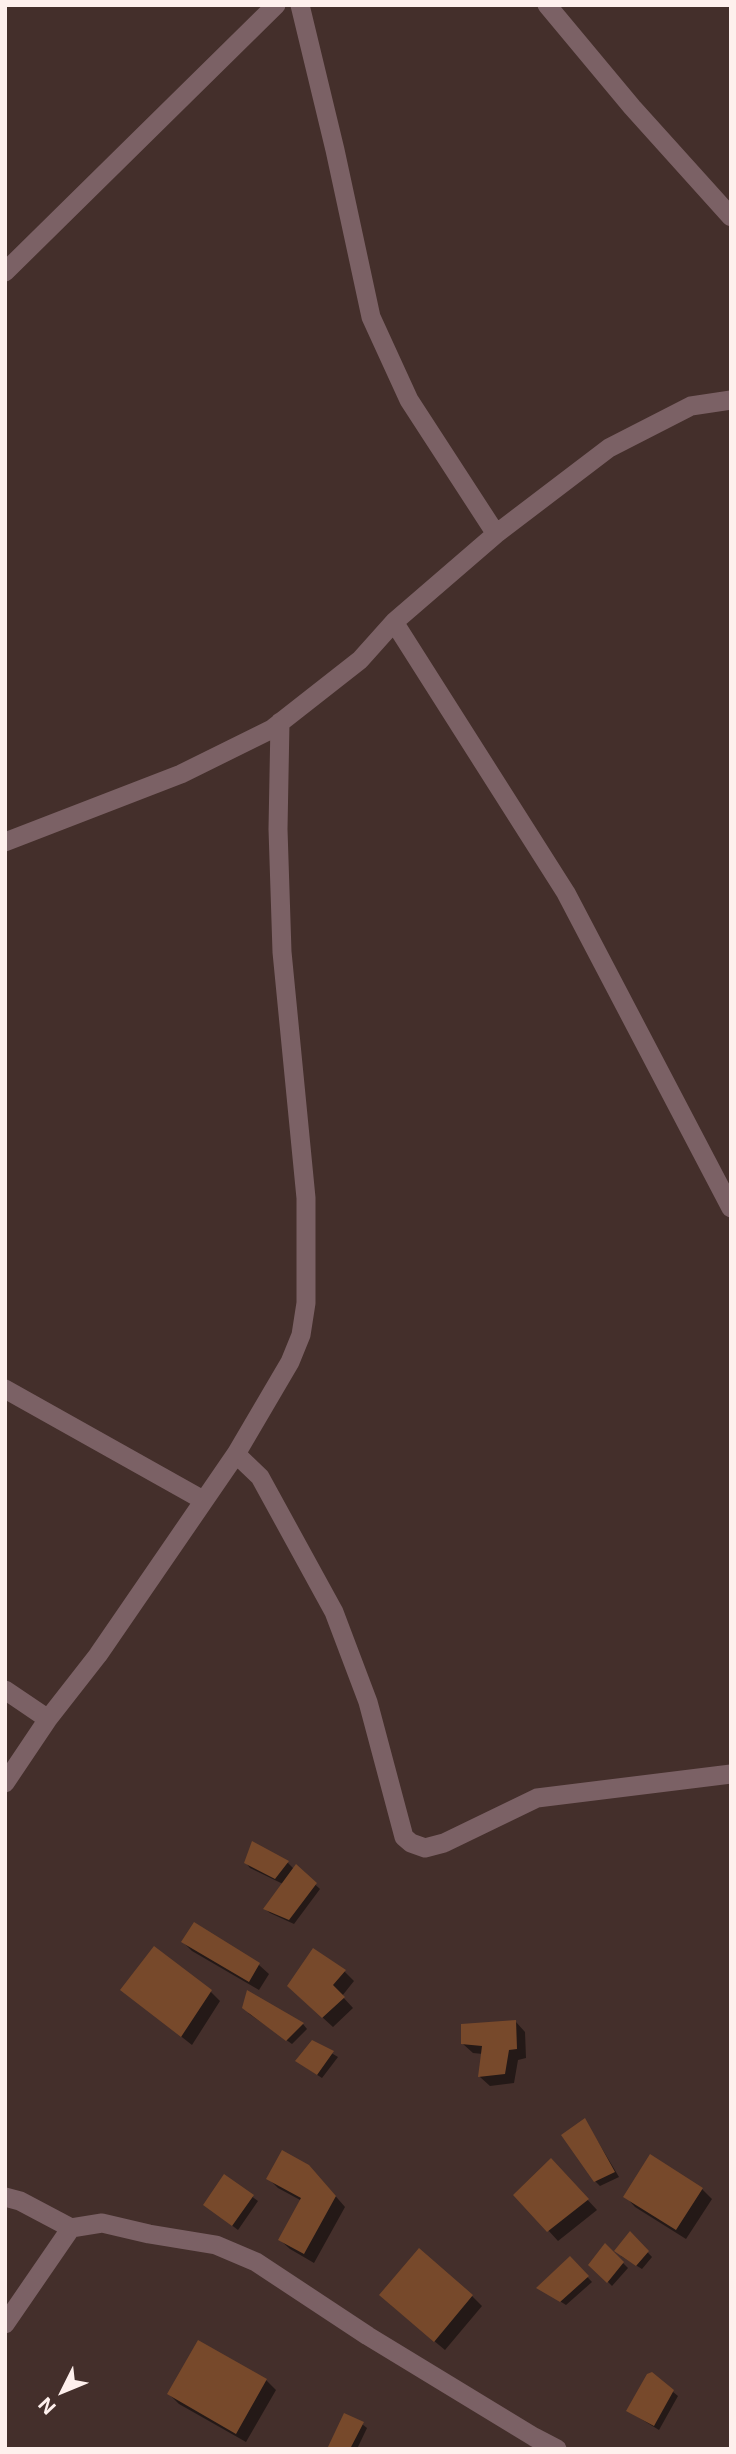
<!DOCTYPE html>
<style>
body{margin:0}
#map{position:relative;width:736px;height:2454px;overflow:hidden;background:#442f2b;font-family:Inter,sans-serif}
canvas{display:block}
.frame{position:absolute;inset:0;border:7px solid #fef0ed;pointer-events:none}
.north{position:absolute;left:28px;top:2356px;width:70px;height:70px;-webkit-text-stroke:5px #442f2b;paint-order:stroke;rotate:227deg;font-size:19px;font-weight:700;line-height:28px;text-align:center;color:#fef0ed}
.north::after{content:'';display:block;margin:auto;width:24px;height:32px;background:#fef0ed;clip-path:polygon(50% 0,100% 100%,50% 72%,0 100%)}
</style>
<div id="map">
<canvas width="736" height="2454"></canvas>
<div class="frame"></div>
<div class="north">N</div>
</div>
<script>
const g = document.querySelector('canvas').getContext('2d');
g.lineJoin = 'round';
function paint(path, color) { g.fillStyle = color; g.fill(path, 'evenodd'); }
const toPath = rows => new Path2D(rows.map(r => 'M' + r).join(''));
function stroke(path, color, width, dash) { g.strokeStyle = color; g.lineWidth = width; g.lineCap = dash ? 'butt' : 'round'; g.setLineDash(dash || []); g.stroke(path); }
paint(toPath([
 [246,1863,288,1863,294,1869,296,1867,320,1889,294,1924,270,1913,265,1909,283,1884,250,1868],
 [183,1942,259,1965,269,1974,259,1990,192,1951],
 [344,1971,354,1981,342,1996,353,2008,333,2027,299,1996],
 [122,1990,210,1991,220,2001,192,2045],
 [248,2013,303,2024,307,2029,292,2044],
 [516,2022,525,2032,526,2058,518,2060,514,2083,490,2086,480,2077,483,2054,473,2053,463,2044],
 [313,2042,338,2057,322,2078,302,2065],
 [585,2120,619,2177,600,2186,595,2181],
 [560,2170,597,2210,558,2241,516,2195],
 [225,2177,258,2201,238,2230,205,2205],
 [319,2177,345,2207,314,2263,290,2249,280,2240,302,2201,278,2188,268,2178],
 [702,2189,712,2199,686,2239,635,2207,626,2197],
 [630,2234,652,2257,642,2269,621,2256],
 [605,2245,628,2268,612,2286,590,2264],
 [570,2259,592,2282,566,2305,539,2288],
 [472,2296,482,2306,445,2350,391,2305],
 [651,2374,678,2396,659,2430,628,2411],
 [266,2380,276,2390,246,2442,179,2404,169,2394],
 [362,2424,367,2428,357,2449,329,2449]
]), '#0007');
paint(toPath([
 [252,1841,289,1861,275,1879,244,1863],
 [296,1864,317,1883,289,1920,263,1909],
 [194,1922,260,1963,249,1982,181,1942],
 [154,1946,212,1990,181,2037,120,1990],
 [313,1948,346,1970,333,1985,345,1997,322,2018,287,1986],
 [247,1990,304,2023,286,2041,242,2008],
 [516,2020,517,2049,509,2050,505,2074,478,2077,482,2046,461,2044,461,2024],
 [312,2040,334,2051,317,2075,295,2061],
 [585,2118,615,2172,594,2182,561,2135],
 [282,2150,309,2165,336,2196,304,2254,278,2240,301,2198,266,2179],
 [650,2154,703,2188,676,2230,623,2197],
 [551,2158,589,2199,547,2232,513,2195],
 [224,2174,254,2195,232,2226,203,2205],
 [630,2231,649,2251,636,2266,614,2251],
 [605,2243,624,2262,607,2283,588,2265],
 [419,2248,473,2295,434,2342,379,2295],
 [570,2256,589,2276,560,2302,536,2288],
 [198,2340,267,2379,236,2434,167,2394],
 [652,2372,674,2390,654,2426,626,2411,647,2374],
 [344,2413,364,2422,350,2449,327,2449]
]), '#77492b');
stroke(toPath([
 [300,5,335,150,371,317,409,400,496,534],
 [547,5,632,107,731,217],
 [5,272,276,5],
 [394,622,566,893,731,1208],
 [5,842,181,774,272,729,360,660,394,622,496,534,609,448,691,406,731,400],
 [5,1389,203,1500],
 [236,1454,260,1477,334,1612,368,1702,404,1837,411,1843,425,1848,444,1843,537,1798,731,1774],
 [5,1690,48,1719],
 [5,1783,48,1719,98,1655,236,1454,290,1362,301,1335,306,1303,306,1198,282,952,278,829,280,722],
 [5,2197,20,2201,71,2228,102,2223,149,2234,216,2245,256,2262,368,2336,534,2437,557,2449],
 [5,2324,71,2228]
]), '#7b6165', 19);
</script>
